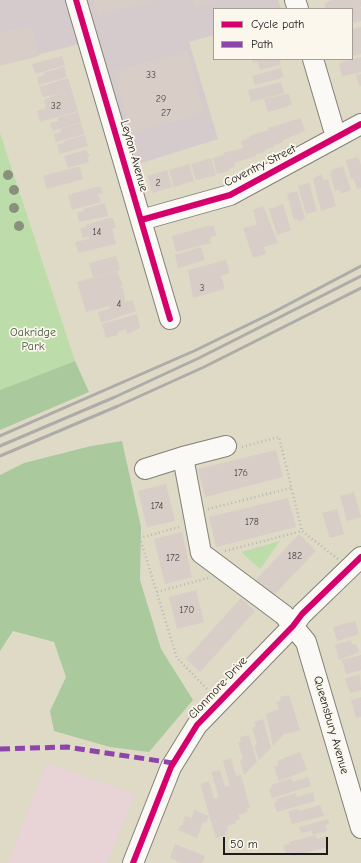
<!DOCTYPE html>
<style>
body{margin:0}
#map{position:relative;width:361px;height:863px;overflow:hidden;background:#dedac6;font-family:"Comic Neue",sans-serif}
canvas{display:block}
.legend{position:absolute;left:213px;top:8px;width:140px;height:52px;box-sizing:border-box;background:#fbf7ec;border:1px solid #a29f99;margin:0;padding:5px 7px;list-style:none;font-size:12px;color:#1c1c1c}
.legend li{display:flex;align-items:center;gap:8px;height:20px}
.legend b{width:20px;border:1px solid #a29f99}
.scale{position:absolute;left:223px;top:837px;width:105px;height:18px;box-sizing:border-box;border:2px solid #1c1c1c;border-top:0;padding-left:5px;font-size:12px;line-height:14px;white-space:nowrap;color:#1c1c1c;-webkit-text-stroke:3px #fbf7ec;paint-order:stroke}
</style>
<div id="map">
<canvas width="361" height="863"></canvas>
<ul class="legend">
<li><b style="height:5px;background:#d6006c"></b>Cycle path</li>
<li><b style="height:5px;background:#8e44ad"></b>Path</li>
</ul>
<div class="scale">50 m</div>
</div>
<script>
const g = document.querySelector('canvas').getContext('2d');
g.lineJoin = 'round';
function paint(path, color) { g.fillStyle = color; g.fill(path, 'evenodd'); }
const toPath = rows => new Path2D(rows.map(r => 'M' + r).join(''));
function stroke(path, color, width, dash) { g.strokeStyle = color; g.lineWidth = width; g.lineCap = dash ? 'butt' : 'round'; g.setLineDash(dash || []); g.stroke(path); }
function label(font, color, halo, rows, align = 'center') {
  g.font = font + ' "Comic Neue",sans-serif'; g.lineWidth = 3.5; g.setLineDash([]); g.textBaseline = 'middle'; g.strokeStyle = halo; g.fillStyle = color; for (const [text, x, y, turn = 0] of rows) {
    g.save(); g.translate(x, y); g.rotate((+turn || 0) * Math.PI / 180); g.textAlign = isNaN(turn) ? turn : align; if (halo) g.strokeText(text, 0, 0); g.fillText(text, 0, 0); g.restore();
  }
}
paint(toPath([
 [46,763,135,794,107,863,8,863]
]), '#e8d4d6');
paint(toPath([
 [0,0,278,0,281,9,214,9,214,35,189,42,218,139,135,165,94,40,0,65]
]), '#d5cbcc');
paint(toPath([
 [0,133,75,361,0,390],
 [280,541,260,569,241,552]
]), '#bcdca9');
paint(toPath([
 [75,361,89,392,0,430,0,390],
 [122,441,141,527,140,580,161,649,193,700,149,752,110,747,54,731,50,711,66,677,54,642,13,631,0,651,0,475,24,463,91,446]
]), '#aaca9d');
paint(toPath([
 [93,0,155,0,98,16],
 [192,0,217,0,195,7],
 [332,0,361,0,361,7,352,10,326,9,324,3],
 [361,8,361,21,352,23,352,10],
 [31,25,39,56,0,66,0,33],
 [361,27,361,54,352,56,352,29],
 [187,51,205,113,132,133,114,71],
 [62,56,65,65,36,74,32,64],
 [361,57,361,72,342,76,339,64,341,62],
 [252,59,279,59,281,64,260,70,258,62,253,63],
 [64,67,67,77,39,85,37,77,44,75,43,73],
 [281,68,284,77,255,85,252,76],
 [361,74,361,86,359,86,356,75],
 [68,78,78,111,40,122,37,111,46,108,44,100,60,93,43,97,39,87],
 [281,82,284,93,251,102,248,90],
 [285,94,289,94,292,105,268,112,264,99],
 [78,112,81,122,53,131,50,123,58,121,57,118],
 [301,118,305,131,283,140,283,142,274,145,274,147,265,150,265,152,256,154,256,156,234,163,235,167,228,169,229,171,217,174,213,158,224,155,223,153,243,148,241,141,250,138,249,136,269,130,268,128],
 [81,123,84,134,56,142,54,134,61,132,60,129],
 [85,135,88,146,60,154,57,145,64,143,64,141],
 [86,150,90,156,87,157,89,162,68,168,64,156],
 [358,157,361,165,361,188,357,189,354,179,351,179,346,160],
 [211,158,216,175,196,180,191,164],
 [189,164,194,181,174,187,169,170],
 [343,166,351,190,341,194,340,190,335,191,330,174,332,174,331,170],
 [76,167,80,167,83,179,47,189,43,176],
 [167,170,172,187,152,193,148,176],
 [321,174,324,180,328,179,336,206,321,211,313,179],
 [309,183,317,211,306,214,298,186],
 [96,187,101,187,103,193,98,194,101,202,72,210,68,195],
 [297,191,305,218,299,222,298,219,294,220,287,194],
 [105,203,108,216,79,222,77,212,84,211,83,209],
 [283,204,291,230,277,235,269,209],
 [263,206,278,243,264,247,266,254,253,258,243,228,257,225,253,210],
 [109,218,113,218,116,228,112,229,116,244,78,253,75,242,89,239,89,236,83,238,80,228,86,227,86,225],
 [207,226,214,226,216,236,210,237,211,243,176,252,172,236],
 [201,247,205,260,178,268,175,255],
 [116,256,120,270,93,277,89,263],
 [226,260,230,273,221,276,225,289,193,298,188,270],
 [117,271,123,285,120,286,121,288,123,287,125,302,133,300,136,311,101,323,98,312,109,309,109,306,86,312,77,282],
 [137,314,140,328,127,334,126,329,118,332,118,335,106,338,102,324],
 [276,450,283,477,205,497,198,469],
 [166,484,175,521,147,527,138,491],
 [354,492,361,517,347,521,340,496],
 [288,498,296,527,216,547,209,517],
 [337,509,344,534,330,538,322,513],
 [182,532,192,577,165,584,154,539],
 [299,534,316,551,272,597,255,581],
 [196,590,204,622,177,629,169,597],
 [241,598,255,611,200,672,186,659],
 [355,621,359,634,337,641,333,627],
 [351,640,352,645,356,644,359,652,339,660,335,645],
 [361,655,361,670,346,674,342,660],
 [360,674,361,690,350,693,345,679],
 [289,695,300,730,286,734,285,733,273,746,266,714,279,709,276,702,281,700,280,697],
 [361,697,361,717,356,718,351,700],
 [263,719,271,748,259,760,254,746,257,744,252,728,256,726,254,722],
 [249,735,257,762,244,775,240,761,243,758,238,743,241,742,240,737],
 [300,752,307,770,279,781,274,767,279,765,277,761],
 [231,758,236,776,241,775,250,808,247,808,248,812,238,815,240,819,235,821,236,823,227,826,228,830,225,832,226,835,216,838,200,784,209,781,214,799,219,797,211,772,220,770,225,787,230,786,223,761],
 [308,777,311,786,272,798,269,789,272,788,271,785,291,778,293,782],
 [313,792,315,801,277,812,274,803,277,802,276,799,296,793,297,797],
 [320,805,324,816,292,824,288,811,299,809,300,811],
 [194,810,209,816,206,823,203,822,197,838,178,830,181,825,183,825,184,817,186,816,192,818],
 [328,819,329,824,325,825,327,831,313,835,311,831,301,833,299,827],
 [316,835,317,839,326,836,328,847,293,856,292,853,286,854,283,845,290,844,289,842],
 [175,844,205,856,202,863,182,863,170,858]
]), '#d8cdc7');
const minor = toPath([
 [76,0,170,319],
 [295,0,298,9],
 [313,59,336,137],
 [141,220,230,195,361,124],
 [226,446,183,457,201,553,284,615,306,642,361,828],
 [145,469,183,457],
 [133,863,171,767,197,725,293,626,302,614,361,557]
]);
stroke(minor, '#838177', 22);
stroke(toPath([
 [242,447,279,437,302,531],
 [208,509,291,488],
 [179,527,140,538,177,658,208,690],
 [225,551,302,531,338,559],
 [157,592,208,578]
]), '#b7b6b2', 2.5, [1, 3]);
stroke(minor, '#faf9f6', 20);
stroke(toPath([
 [0,436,194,351,270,314,361,266],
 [0,446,115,397,199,358,361,276],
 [0,456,118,406,204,367,361,288]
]), '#adaca9', 3);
stroke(toPath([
 [0,749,67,747,173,763]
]), '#8e44ad', 5, [10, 5]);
stroke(toPath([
 [76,0,170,319],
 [141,220,230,195,361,124],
 [133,863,171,767,197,725,293,626,302,614,361,557]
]), '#d6006c', 6);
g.fillStyle = '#89917c';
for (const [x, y] of [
 [8,175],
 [14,190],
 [14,208],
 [19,226]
]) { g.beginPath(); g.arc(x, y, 5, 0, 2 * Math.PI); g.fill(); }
label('10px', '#4b4847', null, [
 ["33",151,75],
 ["29",161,99],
 ["32",56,106],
 ["27",166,113],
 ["2",158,183],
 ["14",97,232],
 ["3",202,288],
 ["4",119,304],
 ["176",241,473],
 ["174",157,506],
 ["178",252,522],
 ["182",295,556],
 ["172",173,558],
 ["170",187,610]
]);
label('12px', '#1c1c1c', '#fbf7ec', [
 ["Leyton Avenue",134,156,74],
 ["Coventry Street",260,166,-27],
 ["Clonmore Drive",218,688,-47],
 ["Queensbury Avenue",331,725,74]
]);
label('12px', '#44563f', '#fbf7ec', [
 ["Oakridge",33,333],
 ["Park",33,347]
]);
</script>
